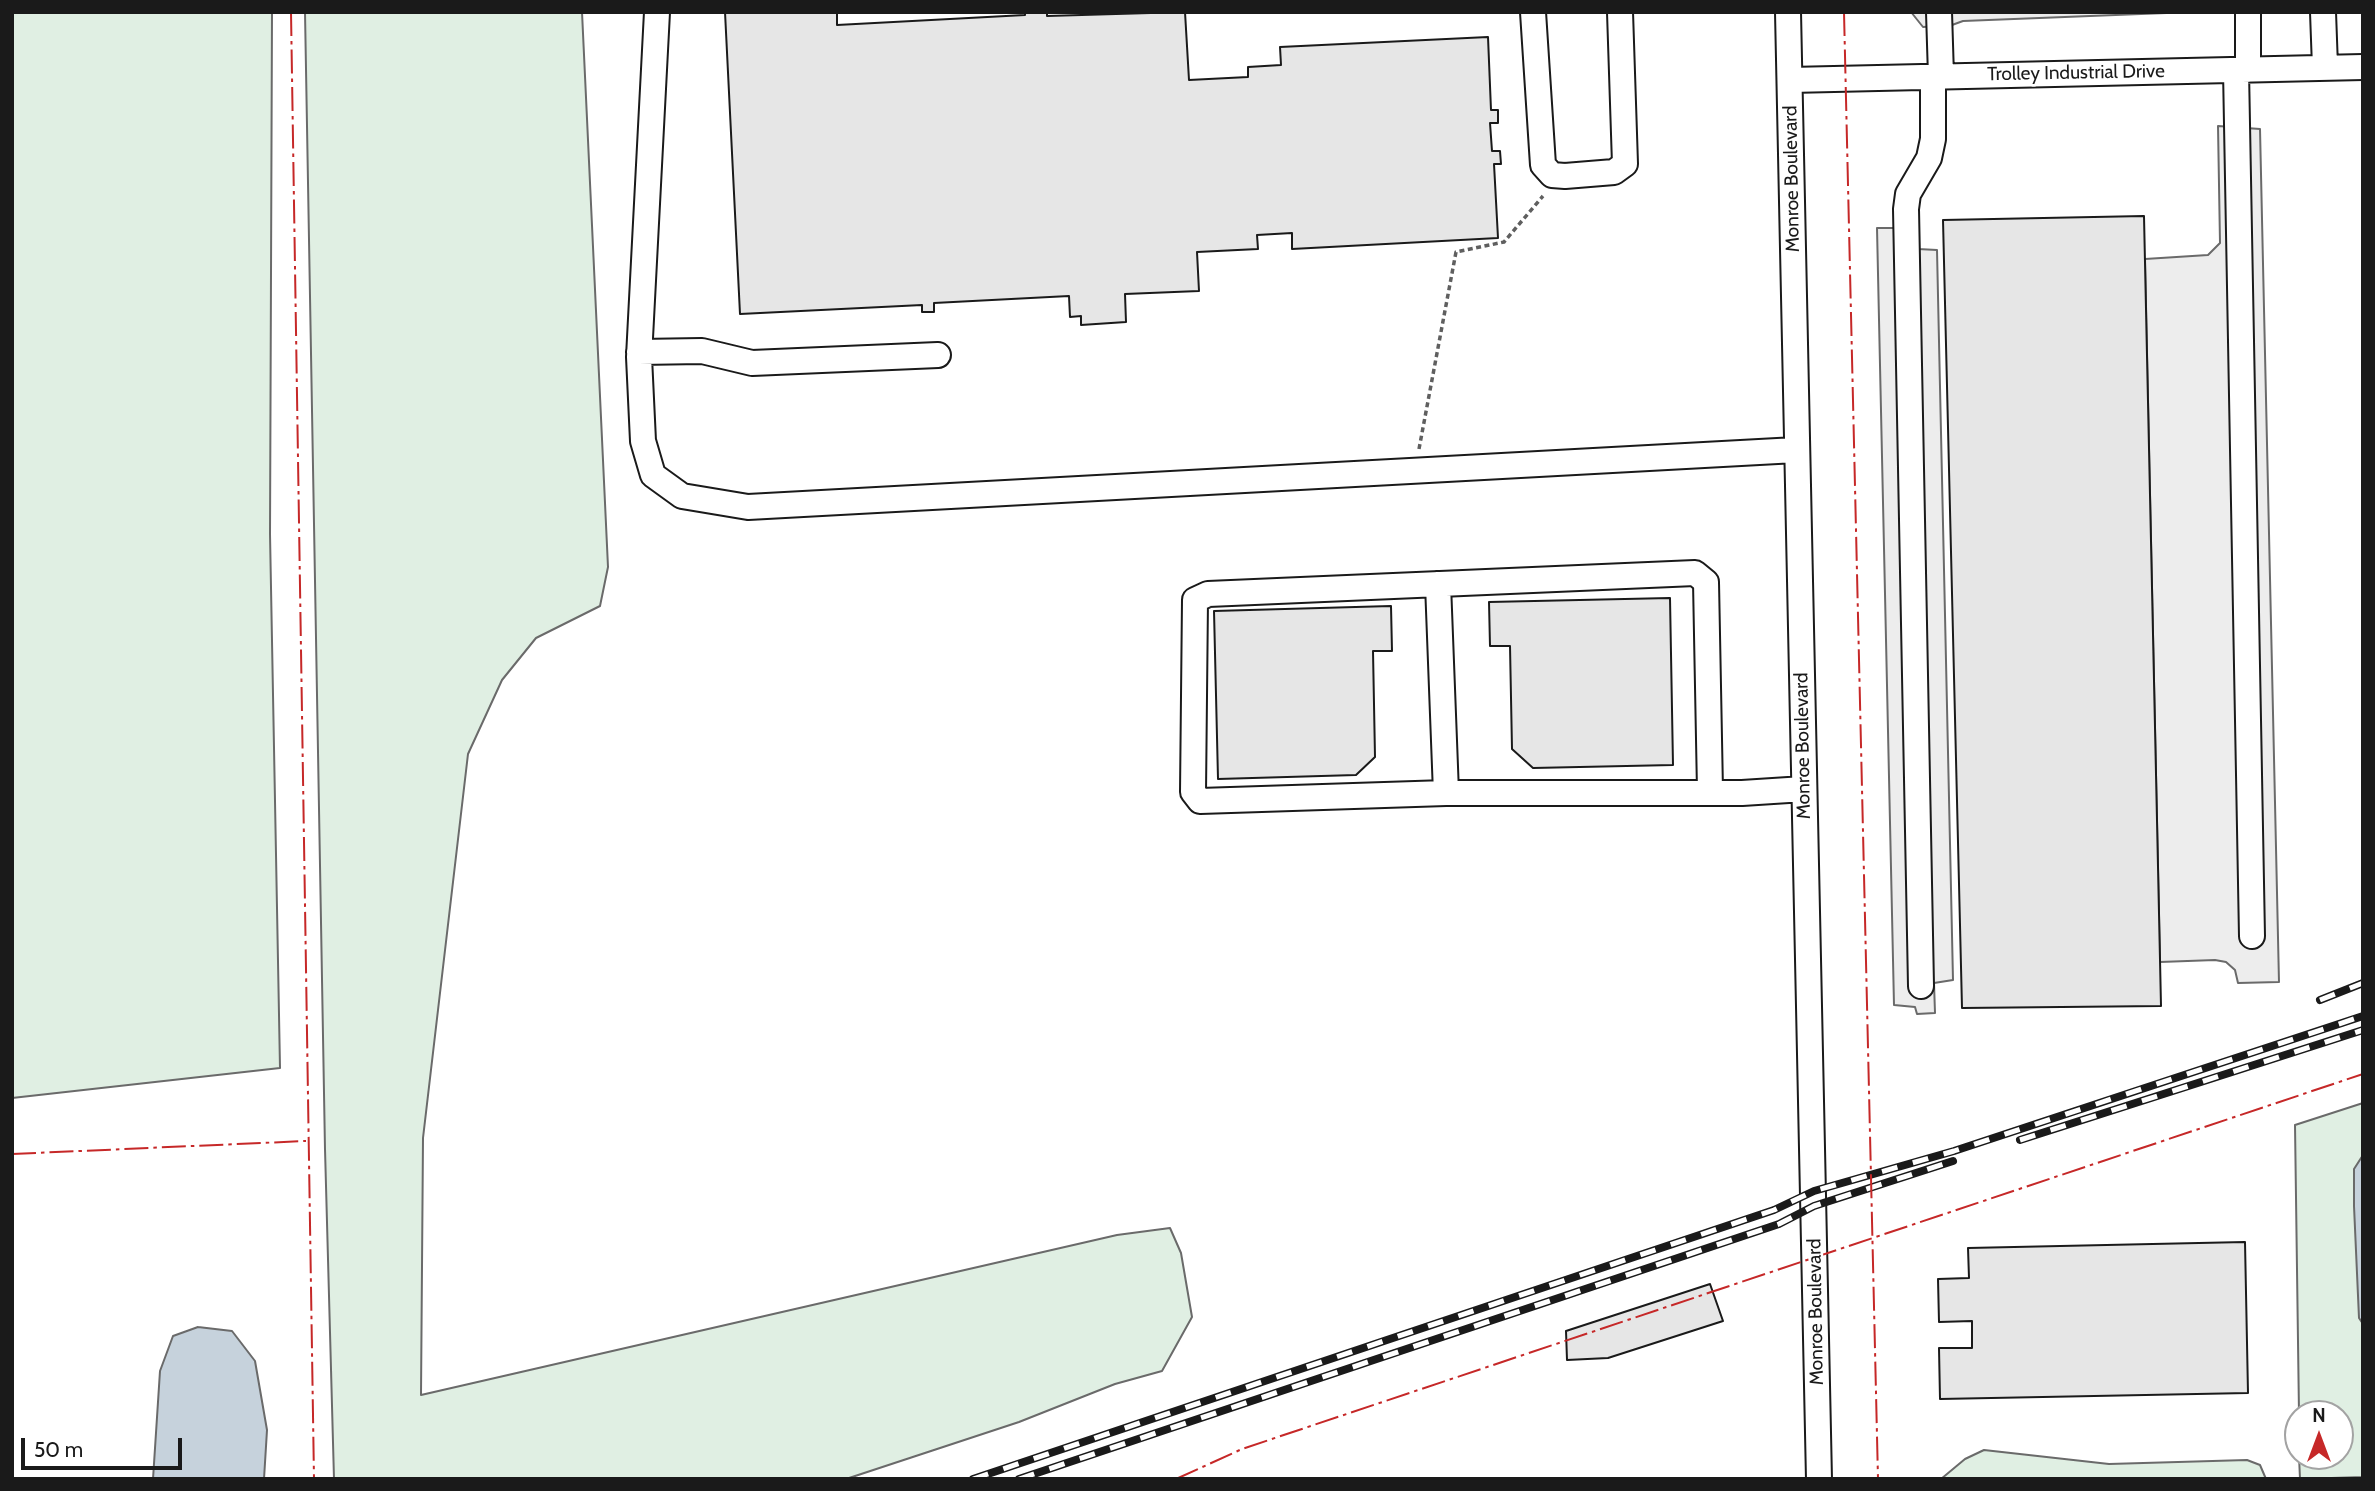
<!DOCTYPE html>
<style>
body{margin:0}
#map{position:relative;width:2375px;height:1491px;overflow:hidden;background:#fff;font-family:Cabin,sans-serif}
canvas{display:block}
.frame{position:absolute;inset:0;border:14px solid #1a1a1a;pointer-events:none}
.north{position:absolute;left:2284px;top:1400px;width:70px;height:70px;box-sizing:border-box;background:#fff;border:2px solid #a3a3a3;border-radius:50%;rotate:0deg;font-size:19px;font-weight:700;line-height:28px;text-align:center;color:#1a1a1a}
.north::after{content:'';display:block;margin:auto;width:24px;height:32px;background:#c62828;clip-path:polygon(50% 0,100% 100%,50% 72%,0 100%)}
.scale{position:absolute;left:21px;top:1438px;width:161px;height:32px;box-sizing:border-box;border:4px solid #1a1a1a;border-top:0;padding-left:9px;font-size:21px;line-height:24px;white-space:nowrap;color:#1a1a1a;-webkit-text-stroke:5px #fff;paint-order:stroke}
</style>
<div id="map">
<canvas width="2375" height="1491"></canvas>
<div class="frame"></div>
<div class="north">N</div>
<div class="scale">50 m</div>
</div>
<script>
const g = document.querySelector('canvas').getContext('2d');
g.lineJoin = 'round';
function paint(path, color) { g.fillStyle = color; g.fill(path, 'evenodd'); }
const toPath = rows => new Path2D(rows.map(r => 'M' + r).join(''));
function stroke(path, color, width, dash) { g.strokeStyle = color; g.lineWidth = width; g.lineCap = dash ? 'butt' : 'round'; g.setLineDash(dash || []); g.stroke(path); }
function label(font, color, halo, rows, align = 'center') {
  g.font = font + ' Cabin,sans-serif'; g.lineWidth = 5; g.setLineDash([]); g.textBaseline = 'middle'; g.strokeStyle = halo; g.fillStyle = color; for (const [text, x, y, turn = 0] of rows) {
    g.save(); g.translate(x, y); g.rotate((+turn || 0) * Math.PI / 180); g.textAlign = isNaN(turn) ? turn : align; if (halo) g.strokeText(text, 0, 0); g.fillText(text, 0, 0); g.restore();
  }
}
const green = toPath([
 [12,12,272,12,270,534,280,1068,12,1098,12,12],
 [305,12,582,12,608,567,600,606,536,638,502,680,468,754,423,1138,421,1395,1117,1235,1170,1228,1181,1253,1192,1317,1162,1371,1115,1384,1019,1422,846,1479,334,1479,325,1149,305,12],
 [2363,1103,2363,1477,2300,1479,2299,1456,2340,1456,2340,1414,2299,1414,2295,1125,2363,1103],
 [1984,1450,2109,1464,2247,1460,2260,1465,2266,1479,1941,1479,1965,1459,1984,1450]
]);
paint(green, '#e0efe3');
stroke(green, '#6a6a6a', 2);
const parking = toPath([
 [1911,12,2192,12,1963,21,1952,25,1923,27,1911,12],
 [2218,126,2260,129,2279,982,2238,983,2235,970,2226,962,2215,960,2160,962,2145,259,2208,255,2220,243,2218,126],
 [1877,228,1916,228,1918,249,1937,250,1953,980,1934,983,1935,1013,1917,1014,1915,1007,1894,1005,1877,228]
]);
paint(parking, '#ededed');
stroke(parking, '#6a6a6a', 2);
const water = toPath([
 [2363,1155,2363,1324,2359,1318,2354,1206,2354,1169,2363,1155],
 [198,1327,232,1331,255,1361,267,1430,264,1479,153,1479,160,1371,173,1336,198,1327]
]);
paint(water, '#c6d2dc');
stroke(water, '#6a6a6a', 2);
const building = toPath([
 [725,12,837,12,837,25,1025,15,1025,12,1047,12,1047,16,1185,12,1189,80,1248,77,1248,67,1281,65,1280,47,1488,37,1491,110,1498,110,1498,123,1490,123,1492,151,1500,151,1501,164,1494,164,1498,238,1292,249,1292,233,1257,235,1258,249,1197,252,1199,291,1125,294,1126,322,1081,325,1081,316,1070,317,1069,296,934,303,934,312,922,312,922,305,740,314,725,12],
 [2144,216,2161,1006,1962,1008,1943,220,2144,216],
 [1670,598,1673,765,1533,768,1512,749,1510,646,1490,646,1489,602,1670,598],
 [1391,606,1392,651,1373,651,1375,757,1356,775,1218,779,1214,611,1391,606],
 [2245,1242,2248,1393,1940,1399,1939,1348,1972,1348,1972,1321,1939,1322,1938,1279,1969,1278,1968,1248,2245,1242],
 [1710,1284,1723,1321,1608,1358,1567,1360,1566,1331,1710,1284]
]);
paint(building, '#e6e6e6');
stroke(building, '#1a1a1a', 2);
const minor = toPath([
 [657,12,639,357,643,441,653,475,682,496,748,507,1796,450],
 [1533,12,1543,165,1552,175,1565,176,1614,172,1625,164,1620,12],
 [1788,12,1819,1479],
 [1939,12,1941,76],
 [2248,12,2248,70],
 [2323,12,2325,67],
 [2236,70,2252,936],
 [1790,80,2363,67],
 [639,352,702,351,752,363,938,355],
 [1438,584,1446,793],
 [1710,791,1706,582,1695,573,1208,594,1195,600,1193,792,1200,801,1446,793,1742,793,1804,789],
 [1921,986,1906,209,1908,194,1929,158,1933,139,1933,76]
]);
stroke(minor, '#1a1a1a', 28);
stroke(toPath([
 [1419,449,1456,252,1504,242,1543,196]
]), '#5f5f5f', 3.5, [5, 3.5]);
stroke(minor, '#fff', 24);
const rail = toPath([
 [2320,1000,2363,983],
 [2020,1140,2363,1030],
 [973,1479,1774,1210,1814,1191,1954,1151,2363,1016],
 [1019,1479,1779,1224,1814,1206,1953,1161]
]);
stroke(rail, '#1a1a1a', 8);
stroke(rail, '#fff', 5, [16]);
stroke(toPath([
 [291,12,314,1479],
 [1844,12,1878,1479],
 [12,1154,306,1141],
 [1176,1479,1242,1449,2363,1074]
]), '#c62828', 2, [24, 5, 3.5, 5]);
label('19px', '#1a1a1a', '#fff', [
 ["Trolley Industrial Drive",2076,73,-1],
 ["Monroe Boulevard",1792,179,-91],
 ["Monroe Boulevard",1803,746,-91],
 ["Monroe Boulevard",1816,1312,-91]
]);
</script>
